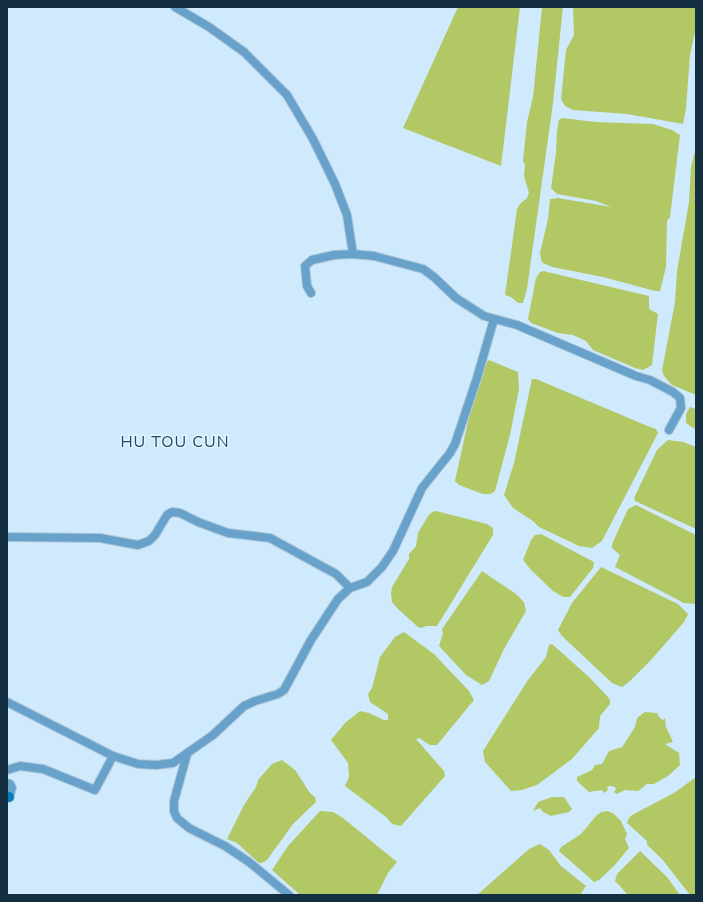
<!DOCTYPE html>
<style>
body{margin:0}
#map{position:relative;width:703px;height:902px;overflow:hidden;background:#d0eafd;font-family:"Nunito Sans",sans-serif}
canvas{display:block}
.frame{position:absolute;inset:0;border:8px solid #122e40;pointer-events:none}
</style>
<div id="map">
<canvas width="703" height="902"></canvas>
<div class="frame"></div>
</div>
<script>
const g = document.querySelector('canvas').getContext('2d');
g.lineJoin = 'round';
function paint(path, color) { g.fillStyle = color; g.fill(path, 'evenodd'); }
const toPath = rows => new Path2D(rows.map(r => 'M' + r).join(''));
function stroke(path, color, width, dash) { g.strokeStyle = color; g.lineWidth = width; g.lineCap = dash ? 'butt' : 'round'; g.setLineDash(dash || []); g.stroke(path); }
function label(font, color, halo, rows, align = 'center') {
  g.font = font + ' "Nunito Sans",sans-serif'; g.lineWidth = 3; g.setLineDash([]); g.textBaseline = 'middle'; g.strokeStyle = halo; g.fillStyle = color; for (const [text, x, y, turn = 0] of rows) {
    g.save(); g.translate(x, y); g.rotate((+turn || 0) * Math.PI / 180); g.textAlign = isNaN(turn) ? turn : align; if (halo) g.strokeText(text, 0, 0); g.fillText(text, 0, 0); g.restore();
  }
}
paint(toPath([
 [458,7,520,7,501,166,403,128],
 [542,7,563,7,553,103,527,289,523,303,518,303,511,297,505,295,517,209,520,204,527,198,529,193,524,176,525,165,523,161,527,122,533,97],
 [573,7,696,7,696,27,690,55,686,108,683,124,627,114,573,110,565,106,561,99,566,50,574,35],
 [562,118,596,122,653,124,672,130,680,135,670,217,667,221,666,267,660,291,655,291,603,277,552,267,543,263,541,260,540,253,548,219,550,199,558,198,611,207,596,201,557,194,551,188,556,153,557,131,559,120],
 [696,153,696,395,672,385,664,376,662,370,675,302,677,271,689,202,691,167,694,154],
 [543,271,649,296,649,309,658,314,652,365,643,370,635,368,593,350,586,341,573,335,558,333,531,323,528,319,536,278,540,272],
 [489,360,518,372,519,389,510,435,495,491,491,494,483,494,459,485,455,481,469,417,486,363],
 [532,379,536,379,650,427,656,429,658,433,602,541,592,548,579,546,539,527,533,521,513,508,504,495,514,463],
 [690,407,696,409,696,430,686,423,686,414],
 [668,440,683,442,696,447,696,529,635,501,634,498,657,450],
 [636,505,696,535,696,604,684,603,615,567,620,555,612,548,612,544,628,509],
 [436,511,487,524,493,528,493,535,437,626,426,626,422,628,418,627,398,609,392,602,391,593,392,587,409,559,409,554,416,546,418,533,428,516,432,512],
 [541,534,594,562,593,568,570,597,563,597,553,591,531,570,523,560,531,540,535,535],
 [601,567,678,604,688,614,684,622,651,660,630,681,622,687,612,683,562,636,558,630,572,603],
 [482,571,516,594,524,602,526,611,504,649,489,681,482,685,466,675,439,646,443,633,442,629],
 [404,632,434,654,469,691,474,700,437,745,430,745,419,738,416,739,444,771,445,776,401,826,392,824,386,817,345,786,349,777,348,763,331,740,345,723,360,711,369,713,384,720,388,720,388,714,370,702,368,694,372,688,380,657,395,637],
 [552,644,588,676,607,696,610,700,610,704,600,716,599,728,572,759,537,785,522,790,511,791,485,762,483,751,528,680,546,657,549,645],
 [645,712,657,713,659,717,663,720,665,718,666,727,673,742,665,744,679,753,680,765,668,776,654,784,647,784,638,791,625,790,617,794,614,792,616,789,615,787,610,786,607,787,608,790,604,793,602,790,589,792,577,781,577,777,592,770,595,765,602,764,609,751,622,747,635,727,637,718],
 [282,760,295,770,310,793,315,797,316,802,293,824,267,860,262,863,259,863,237,843,227,839,244,805,256,787,258,780,272,764],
 [696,777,696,895,690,895,662,859,647,845,647,841,627,823,629,818,632,815,674,793],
 [552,797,564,797,572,809,569,812,551,816,543,812,540,808,533,811,538,802],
 [320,811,333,812,343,818,397,862,388,873,377,895,300,895,272,870,288,846],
 [608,811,614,814,621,821,627,834,625,839,629,848,614,866,599,880,594,882,559,851,561,847,581,834,596,816,601,812],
 [540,844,549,850,561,866,586,886,580,895,477,895,529,849],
 [640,851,667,877,680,895,628,895,618,884,615,881,617,874]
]), '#b2c864');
const minor = toPath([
 [175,7,209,27,244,52,287,95,313,139,335,184,347,215,353,254],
 [311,293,307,286,305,266,312,260,334,255,353,254,374,256,423,269,434,277,456,298,484,316,517,325,636,376,650,380,673,392,680,398,681,408,669,430],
 [7,537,100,538,138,545,149,541,155,535,167,515,172,512,180,513,198,522,228,533,270,538,336,574,350,588],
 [7,702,113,756,138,764,156,765,173,763,213,735,244,706,255,701,278,694,284,690,311,640,338,599,350,588,367,582,382,567,393,551,422,488,450,453,455,444,477,378,494,319],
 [187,754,174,801,174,811,177,818,189,828,225,846,249,862,289,895],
 [7,770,20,766,43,769,95,790,113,756],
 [7,783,10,784,12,788,9,797]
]);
const secondary = toPath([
 [7,797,9,797]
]);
stroke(minor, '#aec8db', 10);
stroke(secondary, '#aec8db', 12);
stroke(minor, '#68a2ca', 8);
stroke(secondary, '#037eb9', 10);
g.letterSpacing = '1px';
label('16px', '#184c6b', '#e8f5ff', [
 ["HU TOU CUN",175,443]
]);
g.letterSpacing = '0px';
</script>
